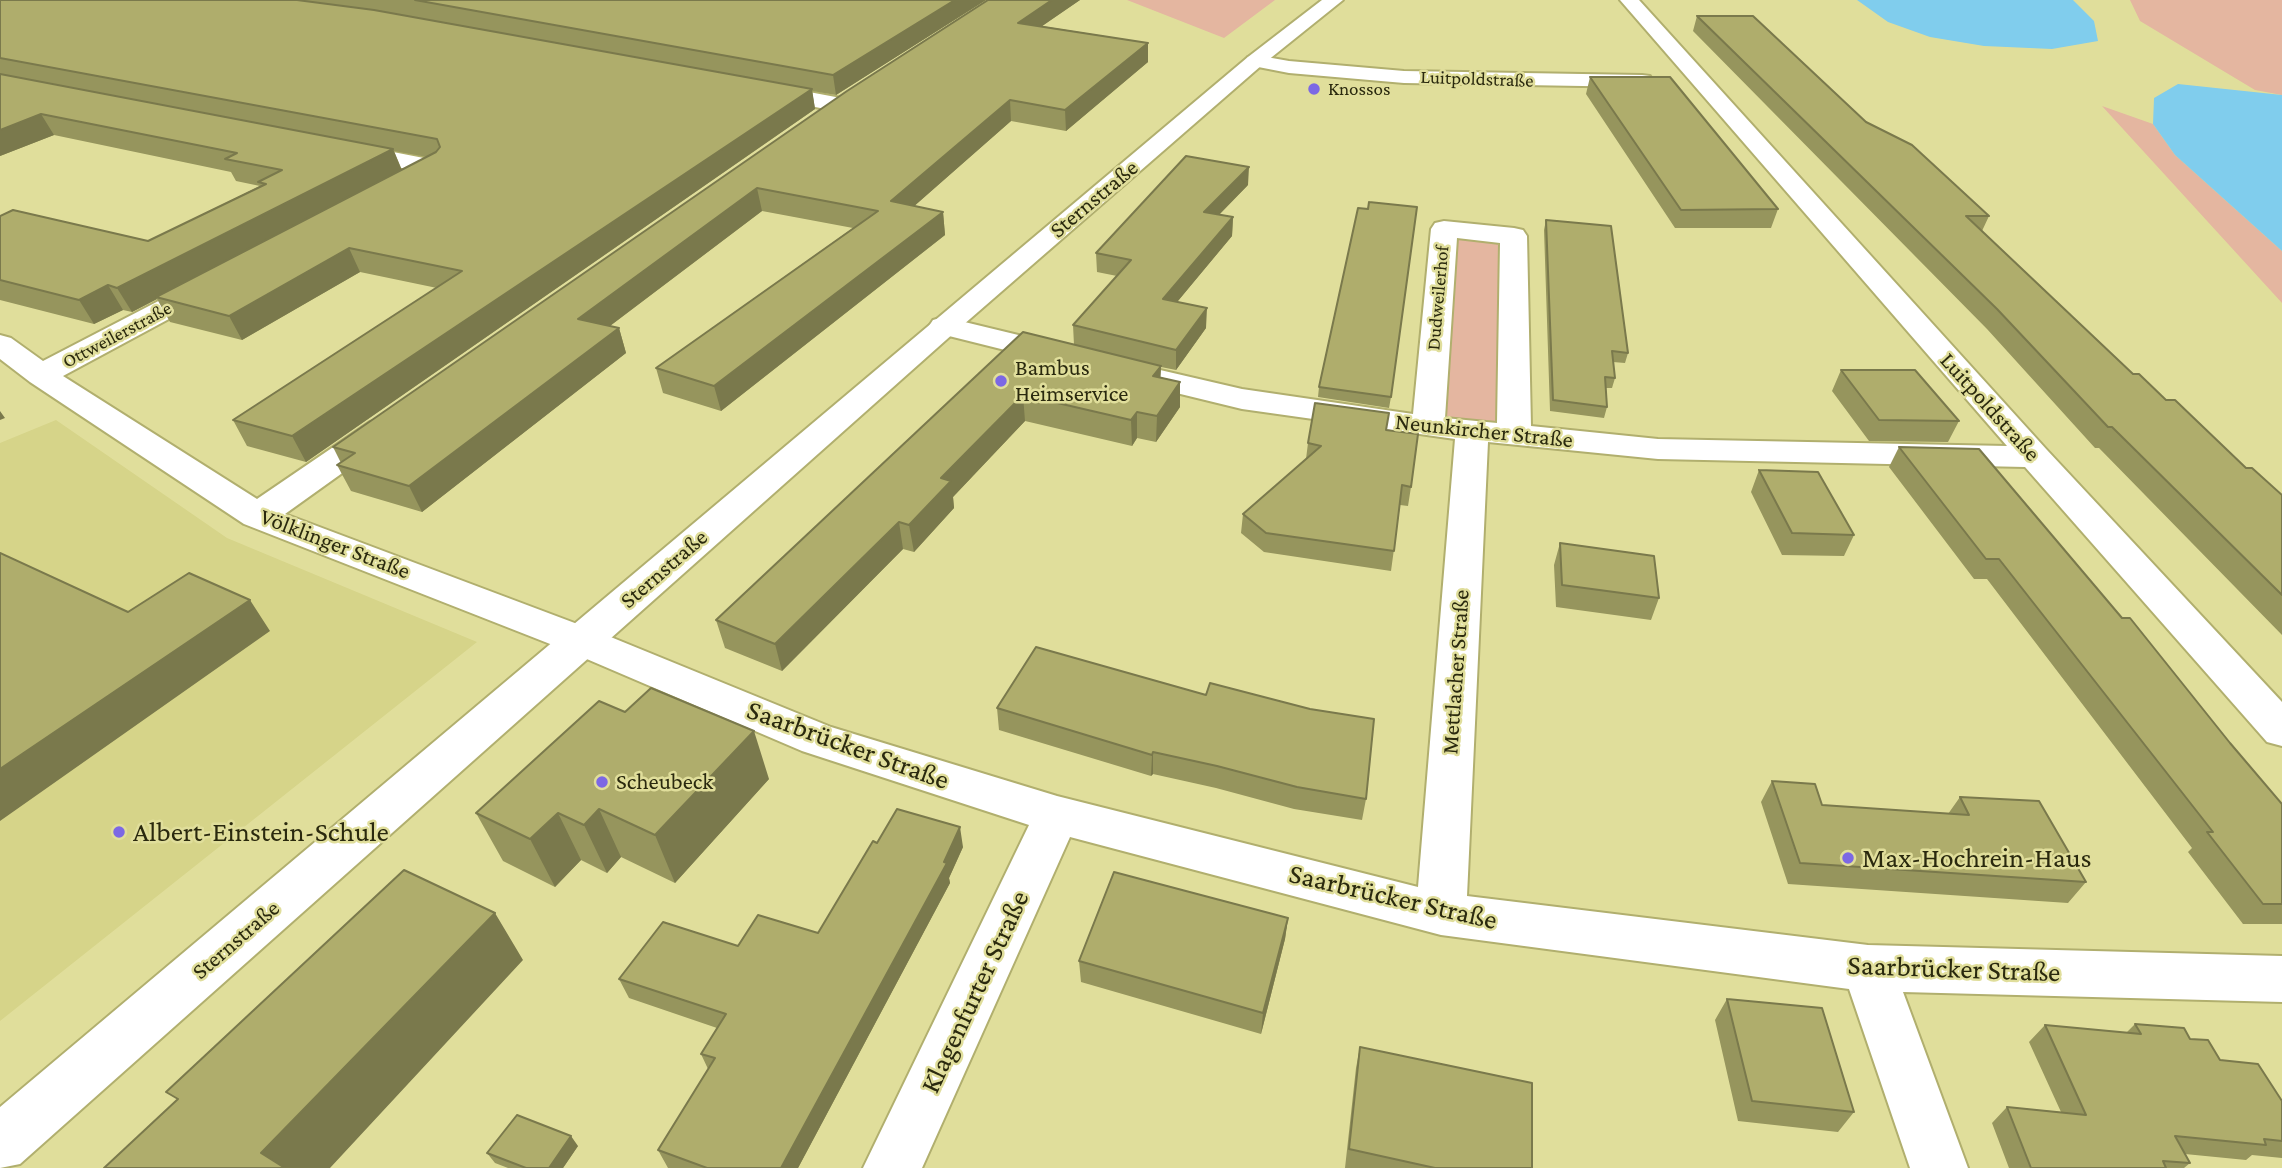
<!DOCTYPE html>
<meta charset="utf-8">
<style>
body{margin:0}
canvas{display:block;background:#e0de9b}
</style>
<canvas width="2282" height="1168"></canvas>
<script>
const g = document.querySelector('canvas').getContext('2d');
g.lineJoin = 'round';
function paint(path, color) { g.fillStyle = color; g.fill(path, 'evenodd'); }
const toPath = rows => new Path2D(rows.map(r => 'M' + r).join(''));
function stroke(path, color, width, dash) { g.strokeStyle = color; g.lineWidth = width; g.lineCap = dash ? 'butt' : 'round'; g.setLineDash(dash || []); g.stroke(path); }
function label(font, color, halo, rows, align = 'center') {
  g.font = font + ' "Crimson Pro",serif'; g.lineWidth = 5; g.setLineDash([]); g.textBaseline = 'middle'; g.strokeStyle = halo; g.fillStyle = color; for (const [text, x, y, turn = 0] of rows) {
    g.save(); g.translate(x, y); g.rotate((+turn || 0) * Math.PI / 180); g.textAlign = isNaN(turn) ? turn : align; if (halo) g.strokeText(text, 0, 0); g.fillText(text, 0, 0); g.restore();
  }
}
paint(toPath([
 [56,420,227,538,477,642,0,1021,0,443]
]), '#d6d489');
paint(toPath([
 [1127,0,1275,0,1224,38],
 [2130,0,2282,0,2282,95,2255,90,2140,21],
 [2102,106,2153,124,2175,155,2282,251,2282,303],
 [1444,229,1514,236,1514,434,1428,426]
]), '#e4b6a0');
paint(toPath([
 [1857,0,2073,0,2094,21,2098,41,2052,49,1984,46,1930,37,1888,22],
 [2178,84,2282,95,2282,251,2175,155,2153,124,2154,98]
]), '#80cded');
const street = toPath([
 [1620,0,1639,0,2047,450,2282,702,2282,746,2267,742,2025,467,1658,459,1488,442,1467,896,1868,945,2282,956,2282,1002,1903,992,1968,1168,1910,1168,1849,989,1441,935,1070,837,922,1168,863,1168,1029,825,802,751,568,651,244,524,30,382,0,359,0,335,11,338,43,361,199,280,209,277,219,280,223,286,219,292,63,376,257,499,370,422,382,419,394,422,399,429,394,436,285,514,596,631,831,727,1057,796,1418,887,1455,439,1242,409,1119,379,1114,372,1119,365,1130,363,1242,389,1413,414,1431,229,1435,223,1444,221,1514,228,1523,230,1527,236,1531,426,1658,439,2007,446,1620,0],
 [1457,238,1500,243,1497,423,1445,418,1457,238],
 [1255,55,1289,61,1404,71,1642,75,1650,76,1653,81,1650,86,1642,87,1404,83,1289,73,1248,65,1245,61,1248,57,1255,55],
 [761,83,841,98,849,100,852,105,849,110,841,112,753,95,750,90,753,85,761,83],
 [347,143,434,160,443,162,446,167,443,172,405,191,396,188,392,183,396,178,411,170,339,155,335,150,339,145,347,143],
 [944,317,1072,348,1076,355,1072,362,1061,364,933,332,929,326,933,320,944,317]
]);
const secondary = toPath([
 [1322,0,1343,0,1262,65,955,332,20,1164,0,1168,0,1107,1248,57,1322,0]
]);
stroke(street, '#b1af6e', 4);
stroke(secondary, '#b1af6e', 4);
paint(street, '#fff');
paint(secondary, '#fff');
paint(toPath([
 [0,0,986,0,836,95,812,91,815,109,306,462,247,446,233,420,437,288,360,272,242,340,170,322,157,299,132,312,123,310,94,324,0,300,0,216,148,241,260,186,236,181,231,172,54,135,0,156],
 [394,151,427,157,402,170],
 [988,0,1080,0,1042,26,1148,43,1148,62,1066,131,1011,121,914,206,943,212,945,235,721,411,663,393,656,368,853,228,762,211,610,326,619,328,626,353,422,512,351,491,337,465,341,463,333,447],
 [1697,16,1866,122,1989,216,1982,231,2133,374,2246,468,2282,495,2282,635,2099,448,2095,448,1987,329,1693,31],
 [1590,77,1778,209,1771,228,1675,228,1586,94],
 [1248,185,1219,215,1233,217,1232,236,1177,302,1206,328,1176,370,1161,367,1160,377,1180,382,1180,407,1156,442,1137,438,1132,446,1025,421,953,497,954,508,914,552,903,549,782,671,725,648,716,620,1074,345,1073,325,1117,276,1097,272,1096,253],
 [1546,220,1628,353,1625,363,1613,362,1615,378,1612,388,1606,388,1607,407,1604,418,1550,411,1544,230],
 [1841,370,1959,421,1948,442,1869,441,1832,391],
 [1319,387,1391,397,1389,408,1318,397],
 [1386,430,1411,487,1408,506,1400,505,1391,571,1264,552,1241,533,1243,514,1306,459,1308,443],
 [1899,447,2122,618,2282,804,2282,924,2243,924,2188,852,2192,848,1987,579,1974,579,1889,467],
 [1759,470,1854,535,1844,556,1782,555,1751,492],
 [1560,543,1659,598,1651,620,1556,607,1554,565],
 [997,708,1366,799,1362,820,1294,809,1216,788,1153,774,1151,776,999,730],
 [769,779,675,883,621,857,607,873,581,860,555,887,503,861,476,813],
 [1772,781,1822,805,1948,814,1960,797,2086,882,2068,903,1788,884,1761,802],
 [877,843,963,847,949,878,950,883,798,1168,668,1168,658,1150,708,1069,701,1054,717,1028,629,998,619,979,738,946,818,933],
 [1288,918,1285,939,1261,1034,1081,982,1079,961],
 [1727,999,1854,1112,1838,1132,1738,1121,1715,1020],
 [2135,1024,2190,1039,2220,1060,2282,1101,2282,1158,2252,1155,2246,1160,2185,1154,2190,1163,2184,1168,2009,1168,1992,1123,2007,1107,2061,1112,2029,1042,2045,1025,2126,1033],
 [1360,1047,1532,1168,1345,1168,1356,1068],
 [578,1146,563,1168,508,1168,495,1163,487,1153]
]), '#96955d');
paint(toPath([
 [955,0,986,0,836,95,833,75],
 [1052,0,1080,0,1019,42,1018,23],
 [1148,43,1148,62,1066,131,1065,110],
 [812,89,815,109,306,462,292,436],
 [1010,100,1011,121,895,223,891,201],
 [41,114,54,135,0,156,0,130],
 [393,149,402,171,156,297,157,299,132,312,117,288],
 [1249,167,1248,185,1203,231,1204,212],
 [757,188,762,211,586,344,578,319],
 [943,212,945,235,721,411,714,386],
 [1233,217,1232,236,1163,319,1163,299],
 [349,248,360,272,242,340,229,316],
 [108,285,123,310,94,324,79,300],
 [1207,308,1206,328,1176,370,1176,350],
 [619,328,626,353,422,512,409,486],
 [1161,366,1160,391,1153,376],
 [1180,382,1180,407,1156,442,1157,416],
 [1023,395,1025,421,953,497,954,508,914,552,909,525,941,478],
 [0,411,5,418,0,420],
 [1137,412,1137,438,1132,446,1131,420],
 [899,522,903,549,782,671,775,644],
 [250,600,270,631,0,821,0,769],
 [754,731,769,779,675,883,655,835],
 [1153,752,1153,774,1151,776,1152,755],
 [599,809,621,857,607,873,584,825],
 [558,813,581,860,555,887,530,839],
 [960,827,963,847,949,878,950,883,798,1168,781,1168,944,862],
 [495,913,523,960,330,1168,277,1168,261,1153],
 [1288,918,1285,939,1261,1034,1263,1013],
 [571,1136,578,1146,563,1168,549,1168]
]), '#7a794c');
const building = toPath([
 [0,0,297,0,374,10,812,89,292,436,233,420,462,271,349,248,229,316,156,297,436,152,440,147,437,139,0,58,0,0],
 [415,0,955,0,833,75,415,0],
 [988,0,1052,0,1018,23,1148,43,1065,110,1010,100,891,201,943,212,714,386,656,368,878,211,757,188,578,319,619,328,409,486,337,465,355,453,333,447,847,91,988,0],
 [1697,16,1753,16,1866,122,1912,145,1989,216,1966,216,2133,374,2139,374,2166,400,2175,400,2246,468,2252,468,2282,495,2282,595,2112,427,2108,427,1997,309,1697,16],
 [0,74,393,149,117,288,108,285,79,300,0,280,0,216,13,210,148,241,266,184,258,182,282,170,225,159,237,153,41,114,0,130,0,74],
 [1590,77,1670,77,1778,209,1681,210,1590,77],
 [1186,156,1249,167,1204,212,1233,217,1163,299,1207,308,1176,350,1073,325,1131,260,1096,253,1186,156],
 [1369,202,1417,207,1391,397,1319,387,1358,208,1368,209,1369,202],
 [1546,220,1611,226,1628,353,1612,351,1615,378,1605,377,1607,407,1553,400,1546,220],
 [1023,332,1161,366,1153,376,1180,382,1157,416,1137,412,1131,420,1023,395,941,478,951,481,909,525,899,522,775,644,716,620,1023,332],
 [1841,370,1915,370,1959,421,1879,420,1841,370],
 [1315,403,1389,413,1386,430,1418,434,1411,487,1402,485,1394,551,1266,533,1243,514,1321,446,1308,443,1315,403],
 [1899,447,1979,449,2122,618,2130,618,2230,743,2282,804,2282,904,2263,904,2207,832,2213,832,1999,559,1986,559,1899,447],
 [1759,470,1818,472,1854,535,1792,533,1759,470],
 [1560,543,1654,556,1659,598,1562,585,1560,543],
 [0,553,128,612,189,573,250,600,0,769,0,553],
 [1036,647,1206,695,1210,683,1310,709,1374,719,1366,799,1297,787,1217,766,1153,752,1152,755,997,708,1036,647],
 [651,688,754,731,655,835,599,809,584,825,558,813,530,839,476,813,599,701,625,712,651,688],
 [1772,781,1815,784,1822,805,1969,815,1960,797,2039,801,2086,882,1800,863,1772,781],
 [897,809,960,827,944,862,947,863,781,1168,707,1168,658,1150,715,1058,701,1054,726,1014,619,979,663,922,738,946,758,915,818,933,873,841,877,843,897,809],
 [404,870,495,913,261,1153,285,1168,104,1168,178,1099,166,1092,404,870],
 [1114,872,1288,918,1263,1013,1079,961,1114,872],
 [1727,999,1822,1008,1854,1112,1752,1101,1727,999],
 [2135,1024,2184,1028,2190,1039,2208,1040,2220,1060,2258,1064,2282,1101,2282,1141,2264,1139,2266,1145,2175,1136,2190,1163,2163,1161,2166,1168,2031,1168,2007,1107,2086,1115,2045,1025,2141,1034,2135,1024],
 [1360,1047,1532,1083,1532,1168,1435,1168,1349,1149,1360,1047],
 [517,1115,571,1136,549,1168,526,1168,487,1153,517,1115]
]);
paint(building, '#afad6c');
stroke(building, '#7a794c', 2);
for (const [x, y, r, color] of [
 [1314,89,7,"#7c68e4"],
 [1001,381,7,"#7c68e4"],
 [602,782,7,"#7c68e4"],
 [119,832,7,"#7c68e4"],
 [1848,858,7,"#7c68e4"]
]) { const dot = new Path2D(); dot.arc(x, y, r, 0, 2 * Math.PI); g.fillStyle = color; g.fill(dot); stroke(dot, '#e0de9b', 2.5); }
label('19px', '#2a290e', '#e0de9b', [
 ["Luitpoldstraße",1477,79,2],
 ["Dudweilerhof",1438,298,-85],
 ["Ottweilerstraße",117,335,-28]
]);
label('19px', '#2a290e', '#e0de9b', [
 ["Knossos",1328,89]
], 'left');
label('23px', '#2a290e', '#e0de9b', [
 ["Sternstraße",1094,199,-40],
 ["Luitpoldstraße",1990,407,48],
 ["Neunkircher Straße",1484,431,6],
 ["Völklinger Straße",335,544,21],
 ["Sternstraße",664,569,-41],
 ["Mettlacher Straße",1456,672,-86],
 ["Sternstraße",236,940,-41]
]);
label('23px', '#2a290e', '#e0de9b', [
 ["Bambus",1015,368],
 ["Heimservice",1015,394],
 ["Scheubeck",616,782]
], 'left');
label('28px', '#2a290e', '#e0de9b', [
 ["Saarbrücker Straße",848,745,20],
 ["Saarbrücker Straße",1393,897,13],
 ["Saarbrücker Straße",1954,969,2],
 ["Klagenfurter Straße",975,992,-65]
]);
label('28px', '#2a290e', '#e0de9b', [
 ["Albert-Einstein-Schule",133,832],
 ["Max-Hochrein-Haus",1862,858]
], 'left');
</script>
